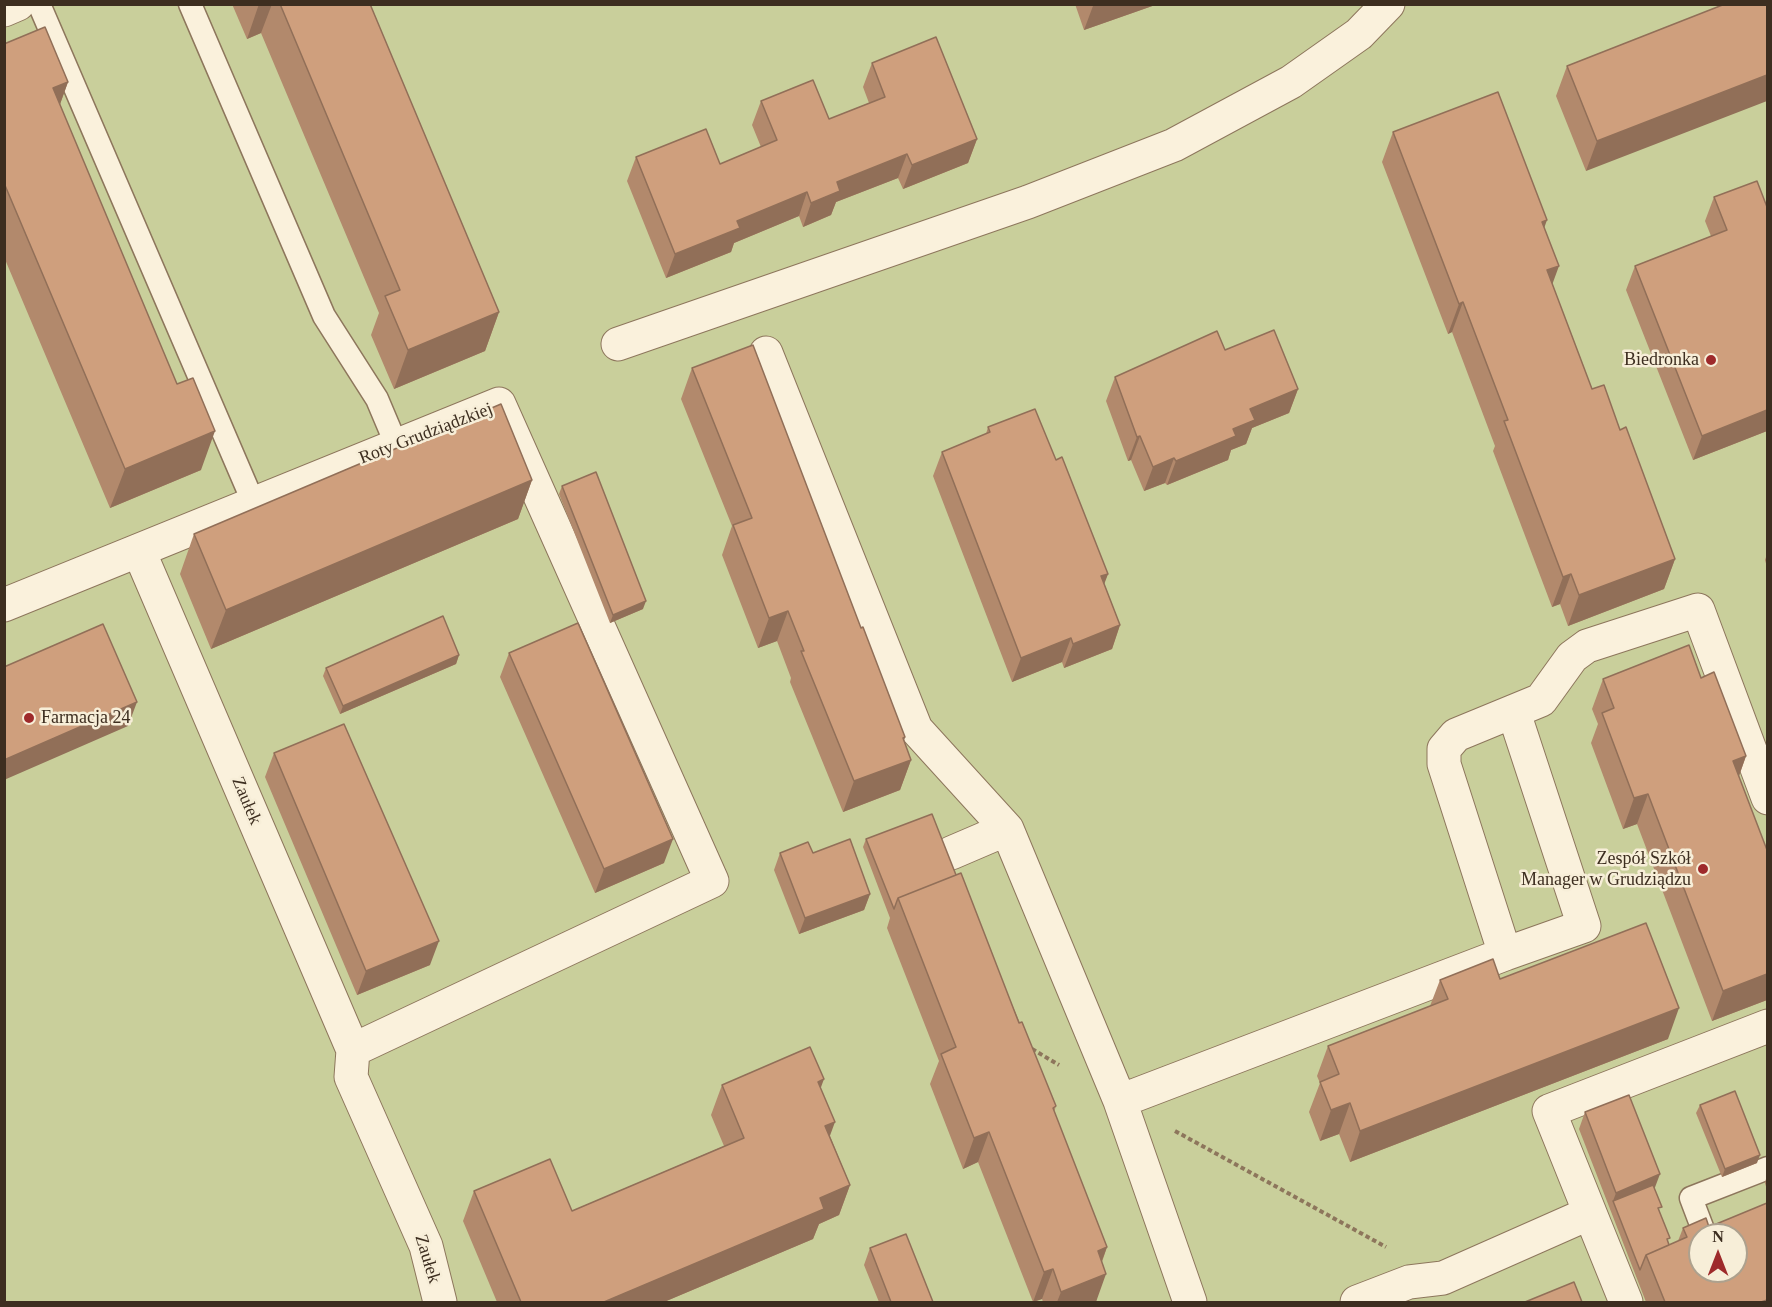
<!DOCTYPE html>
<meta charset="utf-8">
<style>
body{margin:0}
#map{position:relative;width:1772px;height:1307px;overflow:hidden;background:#f0e4c8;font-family:"Times New Roman",serif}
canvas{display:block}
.frame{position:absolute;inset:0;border:6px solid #3d2e20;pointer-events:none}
.north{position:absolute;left:1688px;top:1223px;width:60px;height:60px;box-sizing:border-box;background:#f7eed8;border:2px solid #ada18e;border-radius:50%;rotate:0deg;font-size:16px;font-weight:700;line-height:24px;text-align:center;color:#3d2e20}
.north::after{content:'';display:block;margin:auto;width:21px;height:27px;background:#9e2a2b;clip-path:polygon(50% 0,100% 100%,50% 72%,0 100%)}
</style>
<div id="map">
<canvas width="1772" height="1307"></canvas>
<div class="frame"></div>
<div class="north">N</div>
</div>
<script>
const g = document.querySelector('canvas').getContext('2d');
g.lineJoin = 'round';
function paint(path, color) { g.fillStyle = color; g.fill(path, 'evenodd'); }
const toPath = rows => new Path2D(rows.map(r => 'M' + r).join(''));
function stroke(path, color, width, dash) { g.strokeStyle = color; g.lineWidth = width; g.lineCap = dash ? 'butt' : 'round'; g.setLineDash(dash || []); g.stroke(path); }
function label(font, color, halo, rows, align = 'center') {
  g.font = font + ' "Times New Roman",serif'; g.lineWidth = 5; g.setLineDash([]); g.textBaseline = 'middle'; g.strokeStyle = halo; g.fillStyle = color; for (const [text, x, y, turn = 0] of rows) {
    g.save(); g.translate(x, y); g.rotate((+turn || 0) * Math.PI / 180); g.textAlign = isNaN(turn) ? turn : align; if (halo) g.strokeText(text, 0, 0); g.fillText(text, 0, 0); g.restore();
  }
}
paint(toPath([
 [5,5,1767,5,1767,1281,1723,1302,5,1302],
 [1700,1235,1736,1235,1736,1271,1700,1271]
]), '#c9cf9b');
const service = toPath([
 [39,4,254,504],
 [190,4,324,316,377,399,396,444],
 [1705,1235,1691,1198,1768,1168]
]);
const minor = toPath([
 [4,10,18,4],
 [618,344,1028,202,1174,145,1291,82,1359,34,1388,4],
 [766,353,916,729,1007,829],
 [4,605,499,404,712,881,353,1050,139,551],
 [951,853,1007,829,1120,1101,1190,1302],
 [1505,954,1584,926,1514,713],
 [353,1050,351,1077,426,1246,440,1302],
 [1120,1101,1505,954,1444,764,1444,749,1456,735,1541,700,1572,657,1587,646,1698,610,1768,798],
 [1590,1213,1549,1111,1768,1026],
 [1357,1302,1409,1282,1443,1278,1590,1213,1626,1302]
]);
stroke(service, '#8d765c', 25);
stroke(minor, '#8d765c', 35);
stroke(toPath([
 [1032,1049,1059,1065],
 [1175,1131,1386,1247]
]), '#8d765c', 4, [4.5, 3]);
stroke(service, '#faf1dc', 22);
stroke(minor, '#faf1dc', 33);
paint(toPath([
 [232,4,370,4,499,312,485,351,394,389,371,335,379,313,261,33,247,39],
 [1075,4,1158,4,1084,30],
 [1725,4,1586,171,1556,96,1567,66],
 [4,44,68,82,60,104,201,470,110,508,4,257],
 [872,63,977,139,968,163,903,189,898,178,836,202,831,215,803,227,799,216,734,243,731,252,666,278,627,181,636,157,720,164,761,147,752,125,761,101,829,119,869,103,863,87],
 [1393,132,1544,228,1552,283,1592,389,1620,430,1675,559,1664,589,1568,626,1560,604,1552,607,1493,451,1495,446,1452,332,1448,334,1382,162],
 [1714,197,1767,207,1767,431,1693,460,1626,290,1635,266,1711,236,1705,221],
 [1225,350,1298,389,1289,413,1252,428,1246,444,1231,450,1228,460,1167,485,1165,483,1144,491,1131,460,1128,461,1106,401,1115,377],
 [692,368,861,628,905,737,904,740,911,760,900,790,843,812,790,682,791,678,777,641,758,648,722,555,732,526,681,399],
 [988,427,1056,460,1108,574,1104,583,1120,625,1112,649,1064,668,1062,662,1012,682,933,476,942,452,986,434],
 [532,480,518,519,211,649,180,574,194,534],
 [562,486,643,609,610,623,559,494],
 [1767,554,1767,567,1765,560],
 [509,653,664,863,595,893,500,677],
 [459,655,456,664,340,714,323,676,326,668],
 [1701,678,1746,756,1739,776,1767,1000,1712,1021,1637,824,1623,829,1591,743,1598,724,1592,709,1603,679],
 [274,753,430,965,357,995,265,777],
 [866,839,956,875,1056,1106,1054,1112,1107,1247,1102,1262,1096,1302,1043,1302,1042,1299,1033,1302,978,1162,963,1169,930,1084,939,1061,887,928,890,918,863,847],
 [780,853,813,853,870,894,864,910,799,934,774,870],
 [1500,979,1668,1039,1350,1162,1339,1134,1320,1141,1309,1112,1320,1083,1317,1076,1328,1046,1430,1006,1440,980],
 [722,1085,821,1089,830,1136,850,1185,839,1215,819,1224,813,1239,664,1302,497,1302,463,1221,474,1191,572,1211,724,1146,711,1115],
 [1700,1105,1757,1163,1722,1177,1696,1113],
 [1585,1112,1654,1189,1660,1213,1669,1245,1678,1241,1683,1228,1709,1227,1767,1302,1646,1302,1579,1129],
 [1767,1175,1767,1190,1765,1183],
 [870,1248,933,1302,879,1302,864,1265]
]), '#b2896c');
paint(toPath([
 [259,4,272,4,261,33,247,39],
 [1097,4,1158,4,1084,30,1093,6],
 [1767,75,1767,101,1586,171,1597,141],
 [68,82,54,121,53,88],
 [977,139,968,163,903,189,912,165],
 [907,154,898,178,836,202,831,215,803,227,811,203,837,182],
 [807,192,799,216,734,243,731,252,666,278,675,254,737,221],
 [1547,220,1536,251,1542,222],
 [1559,266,1548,296,1547,270],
 [1463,302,1452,332,1448,334,1459,304],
 [499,312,485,351,394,389,408,350],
 [1298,389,1289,413,1252,428,1246,444,1231,450,1228,460,1167,485,1176,461,1233,429,1250,409],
 [1767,410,1767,431,1693,460,1702,436],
 [215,431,201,470,110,508,125,469],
 [1140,436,1131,460,1128,461,1137,437],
 [1174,458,1165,483,1144,491,1153,467],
 [532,480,518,519,211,649,226,610],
 [1675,559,1664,589,1568,626,1579,595],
 [1108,574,1099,598,1101,576],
 [1571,574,1560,604,1552,607,1563,577],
 [646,601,643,609,610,623,613,615],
 [788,611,777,641,758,648,769,618],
 [1120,625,1112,649,1064,668,1073,644],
 [1071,638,1062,662,1012,682,1021,658],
 [459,655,456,664,340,714,343,706],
 [137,702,128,726,4,780,4,760],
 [905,737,895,766,911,760,900,790,843,812,854,781,903,738],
 [1746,756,1735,787,1733,761],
 [1648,794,1637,824,1623,829,1634,798],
 [673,839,664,863,595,893,604,869],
 [870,894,864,910,799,934,805,918],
 [439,941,430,965,357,995,366,971],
 [1767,974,1767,1000,1712,1021,1723,991],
 [1679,1008,1668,1039,1350,1162,1360,1131],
 [824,1079,813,1109,818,1082],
 [1350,1103,1339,1134,1320,1141,1331,1110],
 [835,1122,824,1152,825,1126],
 [989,1132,978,1162,963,1169,974,1138],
 [1760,1155,1757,1163,1722,1177,1725,1169],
 [1660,1174,1654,1190,1613,1201,1616,1193],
 [850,1185,839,1215,819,1224,813,1239,664,1302,604,1302,820,1198],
 [1107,1247,1096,1277,1098,1251],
 [1053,1269,1042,1299,1033,1302,1044,1272],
 [1106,1274,1096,1302,1057,1302,1061,1292]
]), '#916f58');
const building = toPath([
 [280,4,370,4,499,312,408,350,385,296,400,290,280,4],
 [1725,4,1767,4,1767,75,1597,141,1567,66,1725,4],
 [45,27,68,82,53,88,177,384,193,378,215,431,125,469,4,183,4,44,45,27],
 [936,37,977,139,912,165,907,154,837,182,840,191,811,203,807,192,737,221,740,228,675,254,636,157,706,129,720,164,777,140,761,101,813,80,829,119,885,97,872,63,936,37],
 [1498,92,1547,220,1542,222,1559,266,1547,270,1592,389,1604,385,1620,430,1626,427,1675,559,1579,595,1571,574,1563,577,1504,421,1508,420,1463,302,1459,304,1393,132,1498,92],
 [1757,181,1767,207,1767,410,1702,436,1635,266,1727,230,1714,197,1757,181],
 [1274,330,1298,389,1250,409,1255,420,1233,429,1236,436,1176,461,1174,458,1153,467,1140,436,1137,437,1115,377,1217,331,1225,350,1274,330],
 [753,345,861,628,863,627,905,737,903,738,911,760,854,781,801,651,804,651,788,611,769,618,733,525,752,518,692,368,753,345],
 [501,404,532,480,226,610,194,534,501,404],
 [1035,409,1056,460,1062,457,1108,574,1101,576,1120,625,1073,644,1071,638,1021,658,942,452,990,432,988,427,1035,409],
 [596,472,646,601,613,615,562,486,596,472],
 [443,616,459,655,343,706,326,668,443,616],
 [578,623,673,839,604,869,509,653,578,623],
 [103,624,137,702,4,760,4,667,103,624],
 [1689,645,1701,678,1714,672,1746,756,1733,761,1767,850,1767,974,1723,991,1648,794,1634,798,1602,713,1614,708,1603,679,1689,645],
 [344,724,439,941,366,971,274,753,344,724],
 [932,814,956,875,898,898,894,909,866,839,932,814],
 [850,839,870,894,805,918,780,853,808,842,813,853,850,839],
 [961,873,1019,1023,1022,1022,1056,1106,1053,1108,1107,1247,1098,1251,1106,1274,1061,1292,1053,1269,1044,1272,989,1132,974,1138,941,1054,956,1047,898,898,961,873],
 [1646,923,1679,1008,1360,1131,1350,1103,1331,1110,1320,1082,1339,1074,1328,1046,1448,999,1440,980,1493,959,1500,979,1646,923],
 [810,1047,824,1079,818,1082,835,1122,825,1126,850,1185,820,1198,824,1209,604,1302,521,1302,474,1191,550,1159,572,1211,744,1138,722,1085,810,1047],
 [1735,1091,1760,1155,1725,1169,1700,1105,1735,1091],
 [1629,1095,1660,1174,1616,1193,1585,1112,1629,1095],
 [1653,1185,1662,1207,1658,1208,1670,1238,1667,1239,1669,1245,1646,1255,1640,1270,1613,1201,1653,1185],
 [1767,1203,1767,1300,1761,1302,1665,1302,1646,1255,1687,1237,1683,1228,1706,1218,1709,1227,1767,1203],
 [1700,1235,1736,1235,1736,1271,1700,1271,1700,1235],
 [906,1234,933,1302,891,1302,870,1248,906,1234],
 [1574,1282,1582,1302,1525,1302,1574,1282]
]);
paint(building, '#cf9f7d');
stroke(building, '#916f58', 1.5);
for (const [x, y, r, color] of [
 [1711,360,6,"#9e2a2b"],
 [29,718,6,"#9e2a2b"],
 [1703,869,6,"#9e2a2b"]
]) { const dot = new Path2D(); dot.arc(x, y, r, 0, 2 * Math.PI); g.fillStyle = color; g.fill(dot); stroke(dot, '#f7eed8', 2); }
label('18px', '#3d2e20', '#f7eed8', [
 ["Biedronka",1699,360],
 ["Farmacja 24",41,718,"left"],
 ["Zespół Szkół",1691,859],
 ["Manager w Grudziądzu",1691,880]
], 'right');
label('18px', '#3d2e20', '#f7eed8', [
 ["Roty Grudziądzkiej",426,434,-21],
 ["Zaułek",246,801,67],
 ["Zaułek",427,1259,73]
]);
</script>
